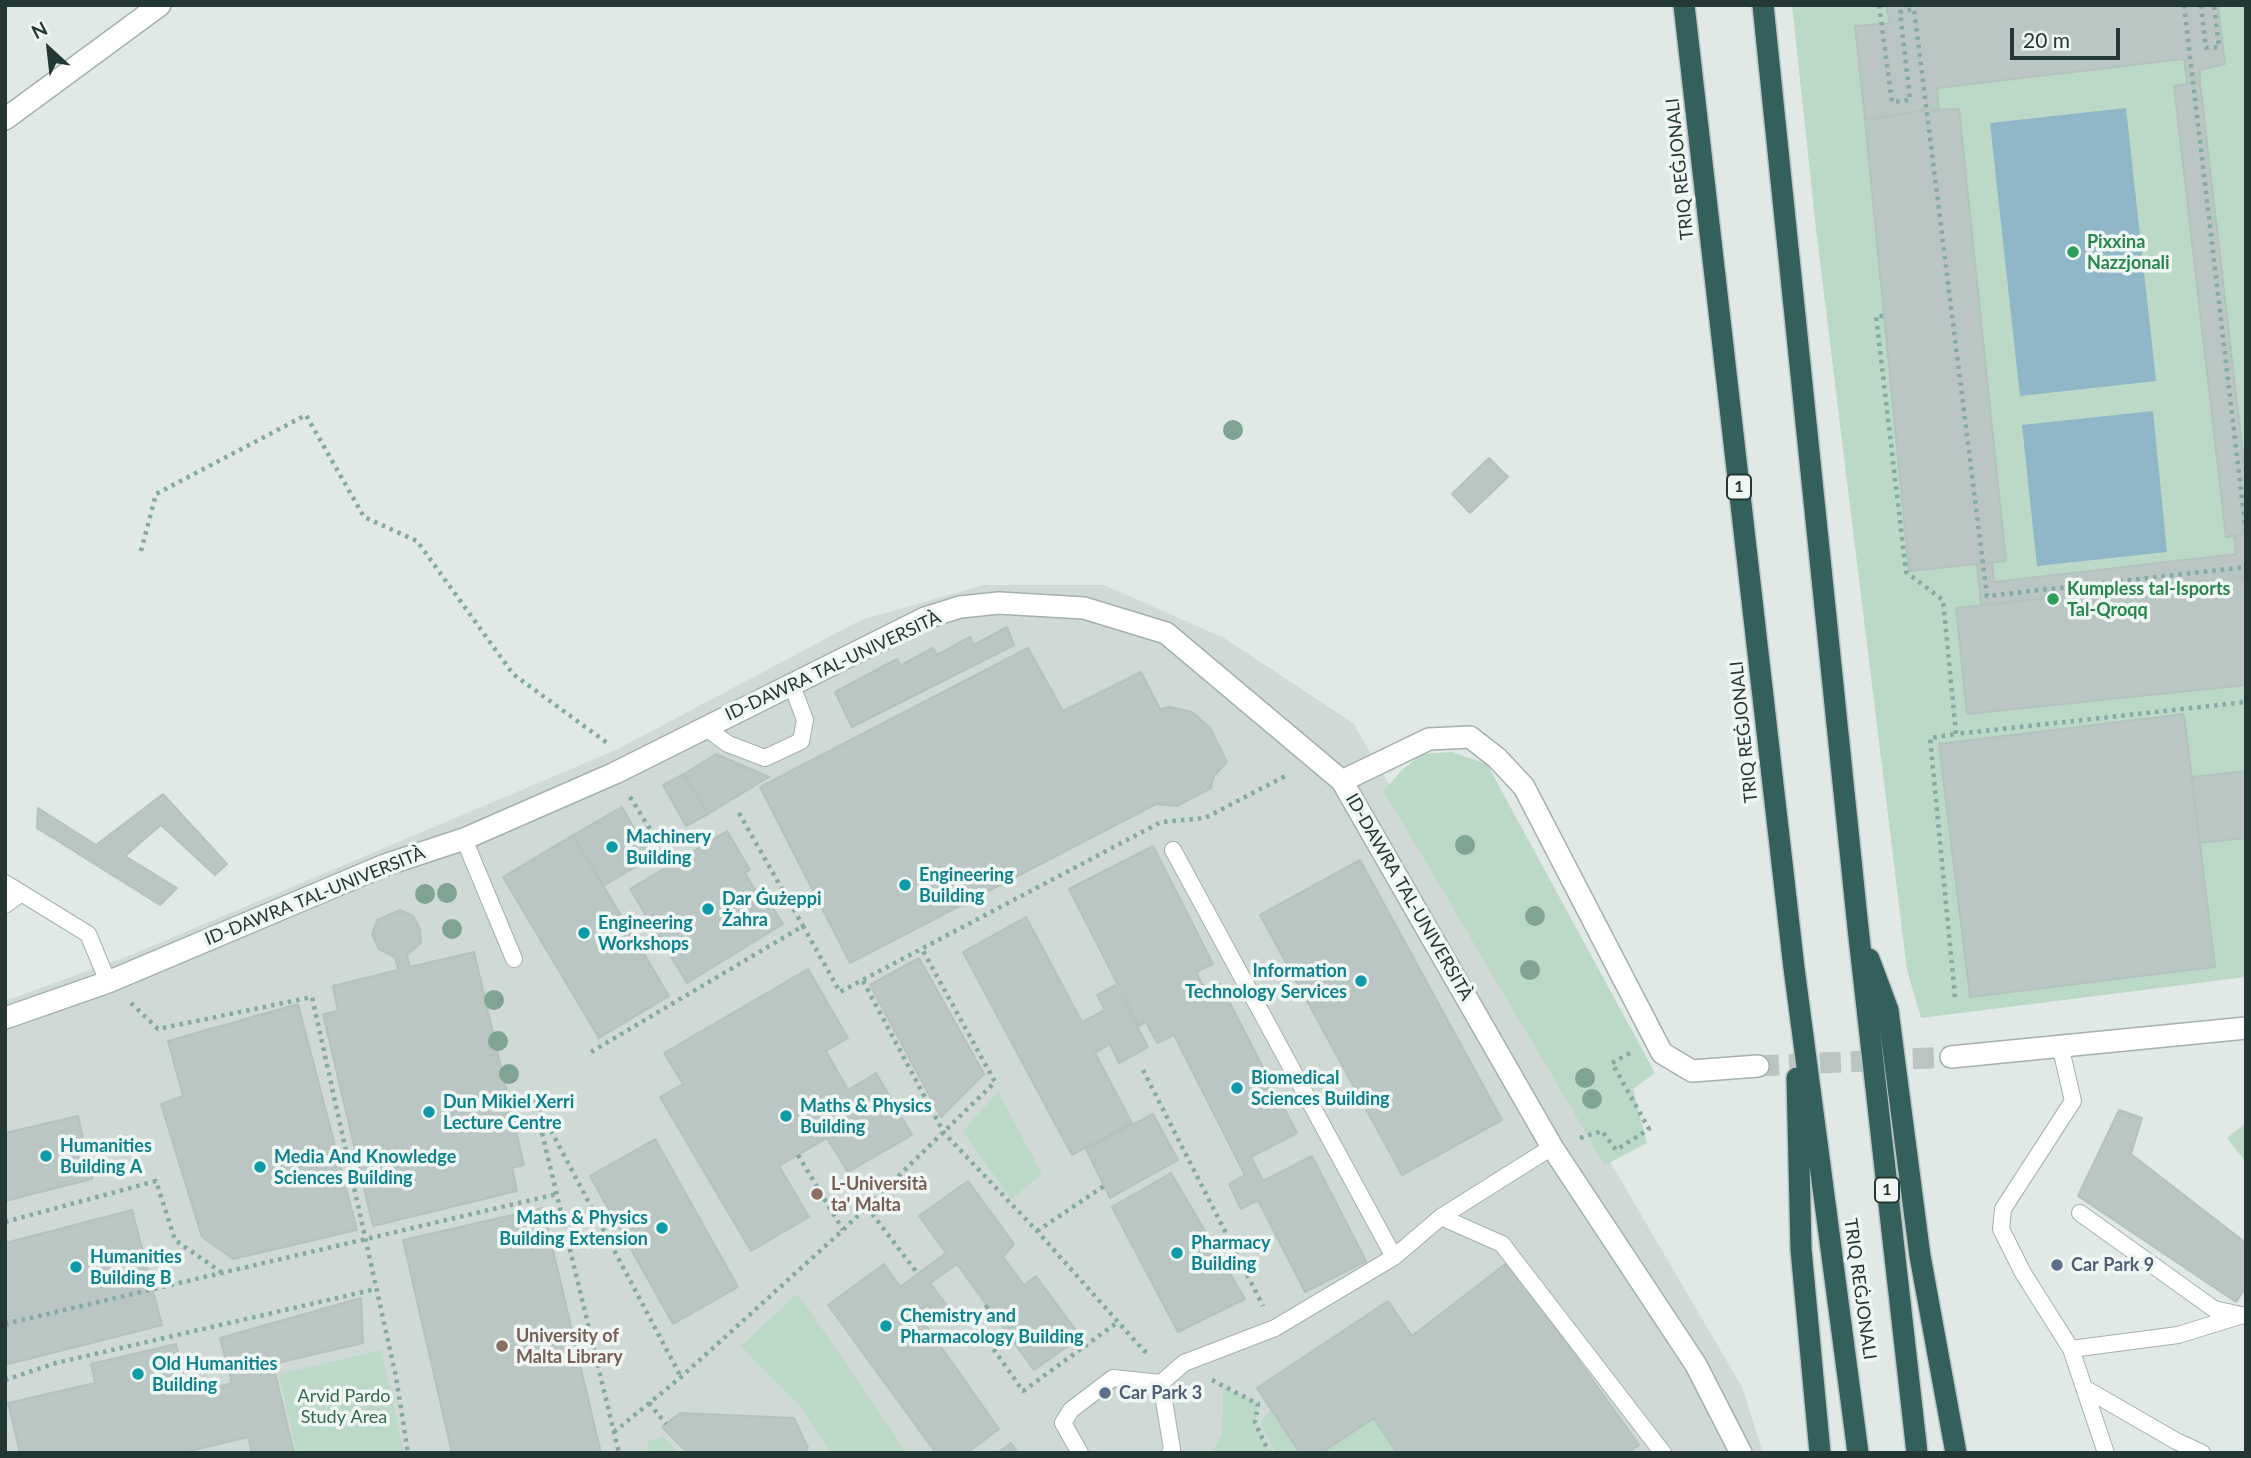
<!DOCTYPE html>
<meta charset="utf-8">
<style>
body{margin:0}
#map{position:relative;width:2251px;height:1458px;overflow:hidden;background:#e0e9e6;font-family:Lato,sans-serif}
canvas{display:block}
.frame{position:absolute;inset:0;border:7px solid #233735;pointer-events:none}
.north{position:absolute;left:14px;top:14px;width:70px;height:70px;-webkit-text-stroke:5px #f0f6f4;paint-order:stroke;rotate:333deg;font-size:19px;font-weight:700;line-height:28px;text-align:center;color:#233735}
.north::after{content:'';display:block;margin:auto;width:24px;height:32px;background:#233735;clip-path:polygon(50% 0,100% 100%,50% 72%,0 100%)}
.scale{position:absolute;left:2010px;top:28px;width:110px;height:32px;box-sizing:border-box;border:4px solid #233735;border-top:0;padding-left:9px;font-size:21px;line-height:24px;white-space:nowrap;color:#233735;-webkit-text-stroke:5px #f0f6f4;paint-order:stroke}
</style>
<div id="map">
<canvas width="2251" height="1458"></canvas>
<div class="frame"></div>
<div class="north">N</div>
<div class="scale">20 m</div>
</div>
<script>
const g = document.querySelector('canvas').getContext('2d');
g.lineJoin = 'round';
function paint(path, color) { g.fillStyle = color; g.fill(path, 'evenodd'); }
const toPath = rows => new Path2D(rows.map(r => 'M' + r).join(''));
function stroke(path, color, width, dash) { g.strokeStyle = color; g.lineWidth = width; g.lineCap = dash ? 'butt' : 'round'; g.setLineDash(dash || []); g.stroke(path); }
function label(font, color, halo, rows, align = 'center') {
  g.font = font + ' Lato,sans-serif'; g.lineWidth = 7; g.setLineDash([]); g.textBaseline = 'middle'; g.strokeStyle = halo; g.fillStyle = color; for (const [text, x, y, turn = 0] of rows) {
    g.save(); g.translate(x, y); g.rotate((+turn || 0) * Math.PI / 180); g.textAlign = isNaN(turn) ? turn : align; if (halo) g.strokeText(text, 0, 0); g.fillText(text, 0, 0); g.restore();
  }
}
paint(toPath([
 [984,585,1104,585,1224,638,1353,723,1742,1387,1763,1453,5,1453,5,1001,131,955,616,750,861,620]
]), '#cfd9d6');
paint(toPath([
 [1792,5,2246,5,2246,977,1921,1018,1907,970,1816,229],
 [1452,752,1487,764,1655,1073,1633,1089,1647,1143,1605,1165,1384,791,1402,770,1422,754],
 [998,1092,1042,1174,1011,1199,963,1131],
 [2246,1123,2246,1162,2227,1138],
 [797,1294,805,1304,907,1453,831,1453,800,1406,741,1346],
 [381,1350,404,1453,297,1453,279,1374],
 [1223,1387,1258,1404,1255,1422,1269,1453,1212,1453,1222,1434],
 [1271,1409,1300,1453,1276,1453,1261,1423],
 [1374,1418,1397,1453,1321,1453],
 [663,1436,678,1453,649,1453,647,1442]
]), '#bcd8c7');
paint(toPath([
 [2126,108,2156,381,2020,396,1990,123],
 [2153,411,2167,552,2037,566,2022,425]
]), '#8fb7c8');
const building = toPath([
 [1886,5,2218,5,2225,64,2200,70,2200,82,2187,84,2184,59,1937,88,1939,112,1926,110,1865,120,1855,26,1890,23,1886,5],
 [2200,82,2246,481,2246,534,2226,537,2174,86,2200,82],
 [1959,109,2006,561,1909,571,1865,120,1926,110,1959,109],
 [1489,458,1508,477,1470,513,1452,494,1489,458],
 [2246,534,2246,577,1981,605,1977,564,1992,562,1994,582,2236,554,2234,536,2246,534],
 [2246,577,2246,685,1967,714,1956,608,2246,577],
 [1007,627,1014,645,852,727,835,692,897,659,901,665,933,648,937,655,970,637,974,645,1007,627],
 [1028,648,1063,711,1141,672,1160,709,1170,707,1192,712,1210,728,1227,762,1214,776,1211,788,1177,806,1156,804,850,963,760,787,1028,648],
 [2184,714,2215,967,1970,997,1939,744,2184,714],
 [716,754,769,777,708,814,684,774,716,754],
 [2246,771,2246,838,2199,843,2192,777,2246,771],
 [684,774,708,814,686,826,663,785,684,774],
 [163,794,227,864,215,875,161,825,125,856,177,888,160,905,37,828,38,808,96,845,163,794],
 [622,807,651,858,603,886,573,835,622,807],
 [727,831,750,870,745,873,758,895,763,892,783,924,687,983,630,889,727,831],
 [573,835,669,996,599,1038,503,877,573,835],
 [1153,846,1213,964,1196,972,1206,991,1220,984,1297,1133,1251,1157,1263,1181,1312,1156,1366,1261,1305,1292,1258,1200,1241,1209,1229,1184,1245,1175,1174,1035,1157,1043,1146,1022,1139,1026,1069,889,1153,846],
 [1360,860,1502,1120,1402,1175,1260,915,1360,860],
 [400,910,413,916,420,929,421,943,407,955,410,967,474,952,524,1165,512,1168,517,1191,373,1226,323,1014,338,1011,333,986,398,970,395,957,379,949,372,934,377,920,400,910],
 [1026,917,1082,1022,1105,1010,1097,995,1115,985,1148,1047,1119,1063,1110,1044,1095,1053,1132,1123,1072,1155,963,952,1026,917],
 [919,958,984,1074,941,1117,870,985,919,958],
 [808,969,848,1038,826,1051,848,1090,876,1073,912,1135,848,1172,827,1138,779,1166,809,1217,751,1251,660,1097,683,1084,664,1053,808,969],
 [298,1004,357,1230,233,1259,202,1237,161,1104,183,1096,168,1041,298,1004],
 [2119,1110,2142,1118,2131,1154,2246,1243,2246,1287,2236,1302,2078,1196,2119,1110],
 [1153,1114,1178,1160,1110,1198,1086,1149,1153,1114],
 [78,1116,92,1179,5,1201,5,1133,78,1116],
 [655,1139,738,1287,673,1324,590,1176,655,1139],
 [1171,1173,1245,1299,1178,1332,1112,1207,1171,1173],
 [968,1181,1014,1244,1003,1257,1024,1285,1036,1276,1081,1337,1034,1370,957,1264,930,1283,948,1307,936,1316,928,1305,917,1313,999,1429,967,1453,936,1453,828,1305,884,1264,900,1287,946,1253,919,1216,968,1181],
 [543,1208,601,1453,452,1453,403,1240,543,1208],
 [132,1210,162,1325,5,1365,5,1243,132,1210],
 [1508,1262,1639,1445,1628,1453,1397,1453,1374,1418,1321,1453,1300,1453,1257,1388,1388,1301,1412,1336,1508,1262],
 [361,1298,363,1343,273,1364,294,1453,252,1453,248,1437,182,1453,20,1453,8,1403,95,1383,91,1364,176,1344,188,1395,232,1383,220,1338,361,1298],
 [680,1413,794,1418,808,1448,803,1453,688,1453,662,1427,680,1413],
 [1011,1443,1018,1453,997,1453,1011,1443]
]);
paint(building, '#b9c6c3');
stroke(building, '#b4c2be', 2);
stroke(toPath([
 [1758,1066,1951,1057]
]), '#bac5c3', 21, [21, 10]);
const lane = toPath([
 [705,727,728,744,765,758,801,741,805,720,791,683],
 [464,839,514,959],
 [1173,850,1394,1257],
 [5,883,88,934,108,982],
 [5,905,20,894],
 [2060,1045,2073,1101,2003,1209,2001,1229,2023,1273,2071,1349,2106,1453],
 [2080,1213,2214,1309,2246,1316],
 [1441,1217,1502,1244,1663,1453],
 [2071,1349,2178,1335,2243,1315],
 [1161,1383,1172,1449,1170,1453],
 [2086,1389,2176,1441,2202,1453],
 [1080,1453,1063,1423,1071,1410,1113,1378,1161,1383,1184,1363,1275,1328,1394,1257,1441,1217,1552,1147]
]);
const street = toPath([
 [5,119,160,5],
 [1342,781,1429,739,1470,737,1497,758,1524,787,1662,1053,1692,1071,1758,1066],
 [5,1018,108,982,385,865,464,839,615,773,925,618,960,607,999,603,1084,608,1166,633,1342,781,1552,1147,1696,1365,1741,1453],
 [1951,1057,2246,1028]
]);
const highway = toPath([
 [1684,5,1794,968,1858,1453],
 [1763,5,1858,928,1917,1453],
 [1869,959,1888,1010,1920,1256,1956,1453],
 [1797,1078,1801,1249,1820,1453]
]);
stroke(lane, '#a4b0ad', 18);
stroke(street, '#a4b0ad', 24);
stroke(highway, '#bdc3c2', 24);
stroke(toPath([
 [1879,5,1892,102,1910,100,1900,12,1914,9,1987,596,2246,567],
 [2184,5,2246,533],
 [2201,5,2206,48,2219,47,2214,5],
 [1883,316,1876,316,1906,572,1943,600,1956,734,2246,702],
 [141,551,156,494,306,415,364,517,417,541,513,674,610,745],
 [630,797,665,853],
 [739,813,803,926],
 [863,981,944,1133,1037,1231,1144,1351,1150,1353],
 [1955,997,1930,738,1956,734],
 [131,1003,158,1029,312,997,396,1377,408,1453],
 [591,1052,803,926,840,992,1161,822,1205,818,1289,774],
 [1143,1070,1263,1306],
 [534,1100,619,1453],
 [1342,1106,1358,1095],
 [539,1108,681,1377],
 [1580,1138,1602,1131,1616,1150,1649,1129,1612,1063,1630,1053],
 [798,1155,843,1230],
 [867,1207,918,1274],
 [5,1222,156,1181,175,1240,221,1272],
 [1037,1231,1104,1186],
 [988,1306,971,1317,1023,1391,1118,1322],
 [5,1324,557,1194],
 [5,1380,56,1363,376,1289],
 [1212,1380,1258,1404,1255,1422,1269,1453],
 [649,1403,666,1424],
 [614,1432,681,1377,843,1230,995,1082,922,949]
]), '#85a9a3', 4.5, [3.5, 5]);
stroke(lane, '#fff', 16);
stroke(street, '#fff', 21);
stroke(highway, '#33605d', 21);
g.fillStyle = '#81a393';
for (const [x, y] of [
 [1233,430],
 [1465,845],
 [447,893],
 [425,894],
 [1535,916],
 [452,929],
 [1530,970],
 [494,1000],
 [498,1041],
 [509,1074],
 [1585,1078],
 [1592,1099]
]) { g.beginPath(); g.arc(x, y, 10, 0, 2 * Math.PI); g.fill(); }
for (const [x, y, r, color] of [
 [2073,252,7,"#2e9e5b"],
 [2053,599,7,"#2e9e5b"],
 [612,847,7,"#0f9aa8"],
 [905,885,7,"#0f9aa8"],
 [708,909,7,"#0f9aa8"],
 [584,933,7,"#0f9aa8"],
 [1361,981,7,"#0f9aa8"],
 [1237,1088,7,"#0f9aa8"],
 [429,1112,7,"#0f9aa8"],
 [786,1116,7,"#0f9aa8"],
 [46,1156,7,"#0f9aa8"],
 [260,1167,7,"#0f9aa8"],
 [817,1194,7,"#8d6e63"],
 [662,1228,7,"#0f9aa8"],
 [1177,1253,7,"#0f9aa8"],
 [2057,1265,7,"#5c6f8a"],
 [76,1267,7,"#0f9aa8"],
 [886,1326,7,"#0f9aa8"],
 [502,1346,7,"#8d6e63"],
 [138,1374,7,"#0f9aa8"],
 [1105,1393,7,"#5c6f8a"]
]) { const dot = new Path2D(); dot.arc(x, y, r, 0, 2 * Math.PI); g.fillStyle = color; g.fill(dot); stroke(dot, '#f0f6f4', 2.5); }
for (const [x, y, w] of [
 [1739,487,24],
 [1887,1190,24]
]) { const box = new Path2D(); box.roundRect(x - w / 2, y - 12.5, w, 25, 5); g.fillStyle = '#f0f6f4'; g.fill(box); stroke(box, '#233735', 2); }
label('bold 16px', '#233735', null, [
 ["1",1739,487],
 ["1",1887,1190]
]);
label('18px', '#233735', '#f0f6f4', [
 ["TRIQ REĠJONALI",1680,169,-96],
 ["ID-DAWRA TAL-UNIVERSITÀ",833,666,-25],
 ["TRIQ REĠJONALI",1744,732,-96],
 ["ID-DAWRA TAL-UNIVERSITÀ",315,896,-22],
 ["ID-DAWRA TAL-UNIVERSITÀ",1409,897,60],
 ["TRIQ REĠJONALI",1860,1289,82]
]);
label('bold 18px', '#27864d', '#f0f6f4', [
 ["Pixxina",2087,242],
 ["Nazzjonali",2087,263],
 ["Kumpless tal-Isports",2067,589],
 ["Tal-Qroqq",2067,610]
], 'left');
label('bold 18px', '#0d838f', '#f0f6f4', [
 ["Machinery",626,837],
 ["Building",626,858],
 ["Engineering",919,875],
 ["Building",919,896],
 ["Dar Ġużeppi",722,899],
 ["Żahra",722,920],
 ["Engineering",598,923],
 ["Workshops",598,944],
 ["Information",1347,971,"right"],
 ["Technology Services",1347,992,"right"],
 ["Biomedical",1251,1078],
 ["Sciences Building",1251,1099],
 ["Dun Mikiel Xerri",443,1102],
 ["Lecture Centre",443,1123],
 ["Maths & Physics",800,1106],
 ["Building",800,1127],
 ["Humanities",60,1146],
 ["Building A",60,1167],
 ["Media And Knowledge",274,1157],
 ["Sciences Building",274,1178],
 ["Maths & Physics",648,1218,"right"],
 ["Building Extension",648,1239,"right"],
 ["Pharmacy",1191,1243],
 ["Building",1191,1264],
 ["Humanities",90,1257],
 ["Building B",90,1278],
 ["Chemistry and",900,1316],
 ["Pharmacology Building",900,1337],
 ["Old Humanities",152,1364],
 ["Building",152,1385]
], 'left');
label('bold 18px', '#785e54', '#f0f6f4', [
 ["L-Università",831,1184],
 ["ta' Malta",831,1205],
 ["University of",516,1336],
 ["Malta Library",516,1357]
], 'left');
label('bold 18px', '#4e5e75', '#f0f6f4', [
 ["Car Park 9",2071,1265],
 ["Car Park 3",1119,1393]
], 'left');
label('18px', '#33694f', '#f0f6f4', [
 ["Arvid Pardo",344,1396],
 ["Study Area",344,1417]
]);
</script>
